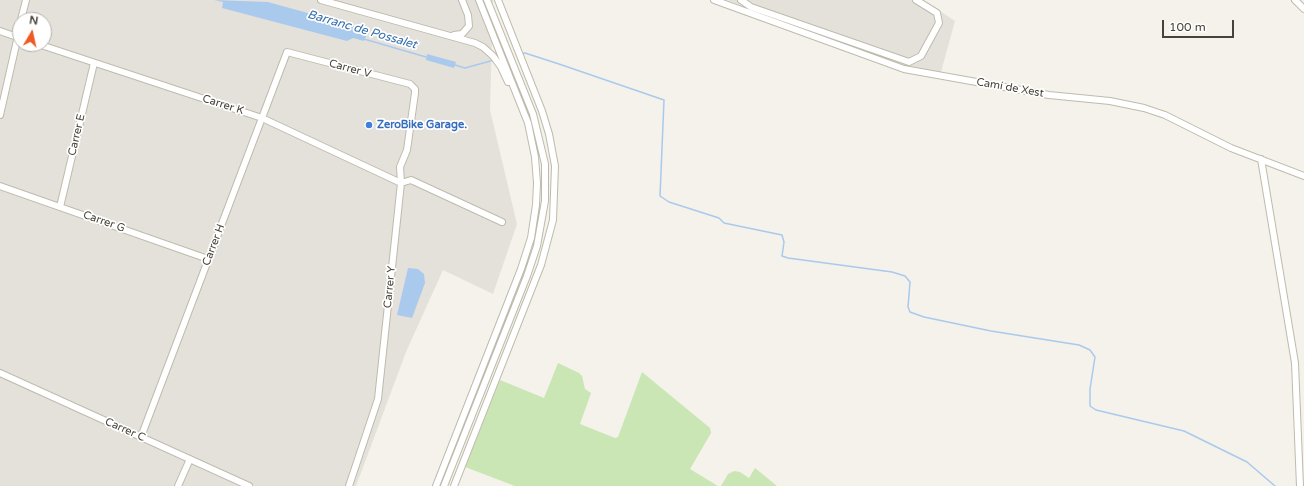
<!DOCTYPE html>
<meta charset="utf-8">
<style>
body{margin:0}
#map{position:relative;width:1304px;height:486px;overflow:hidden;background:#f4f2ea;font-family:"Varela Round",sans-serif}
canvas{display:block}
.north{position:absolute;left:12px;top:12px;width:40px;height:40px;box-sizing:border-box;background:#fff;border:1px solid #b6b4af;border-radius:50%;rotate:9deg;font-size:11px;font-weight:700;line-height:16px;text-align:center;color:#484338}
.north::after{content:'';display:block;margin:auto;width:14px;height:18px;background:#ef5925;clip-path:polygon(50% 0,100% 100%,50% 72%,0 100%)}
.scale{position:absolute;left:1162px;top:20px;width:72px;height:18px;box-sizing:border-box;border:2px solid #484338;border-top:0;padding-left:5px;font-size:12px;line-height:14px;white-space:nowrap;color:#484338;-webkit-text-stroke:3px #fff;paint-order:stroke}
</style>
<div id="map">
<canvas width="1304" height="486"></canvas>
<div class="north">N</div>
<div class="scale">100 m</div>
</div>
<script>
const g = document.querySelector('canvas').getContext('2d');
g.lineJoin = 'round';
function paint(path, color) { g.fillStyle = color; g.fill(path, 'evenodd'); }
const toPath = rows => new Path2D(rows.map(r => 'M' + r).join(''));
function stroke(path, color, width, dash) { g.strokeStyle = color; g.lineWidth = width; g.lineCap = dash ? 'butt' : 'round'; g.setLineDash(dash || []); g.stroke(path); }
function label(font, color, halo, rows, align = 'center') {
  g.font = font + ' "Varela Round",sans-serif'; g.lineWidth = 3.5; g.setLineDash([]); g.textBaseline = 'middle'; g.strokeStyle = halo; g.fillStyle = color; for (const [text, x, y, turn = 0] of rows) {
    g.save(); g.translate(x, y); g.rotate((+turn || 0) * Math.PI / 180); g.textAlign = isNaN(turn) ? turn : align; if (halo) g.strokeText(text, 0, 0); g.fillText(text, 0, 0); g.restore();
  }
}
paint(toPath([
 [0,0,493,0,490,110,517,224,493,294,443,270,406,352,356,486,0,486],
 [20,20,44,20,44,44,20,44],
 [727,0,923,0,955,21,941,72,911,67]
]), '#e4e1db');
paint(toPath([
 [558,363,579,373,582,376,585,389,591,393,580,424,615,438,618,437,642,372,710,428,711,433,690,469,718,486,515,486,465,467,500,380,544,398],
 [755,468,777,486,721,486,728,474,734,471,740,472,749,478]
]), '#cae6b5');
paint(toPath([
 [214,0,268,2,369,30,364,41,353,38,347,41,222,8,223,2],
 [427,54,456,62,454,68,426,60],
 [408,268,418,269,424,274,425,283,412,318,397,315]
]), '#a9caed');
stroke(toPath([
 [364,39,426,57],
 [521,54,525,53,559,64,664,100,660,196,669,202,719,218,724,223,782,235,784,242,782,256,788,258,892,272,905,276,910,282,908,307,910,312,924,317,991,331,1079,345,1090,350,1095,357,1090,389,1090,406,1096,410,1184,431,1247,462,1275,486],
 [455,65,465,68,494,60]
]), '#a9caed', 1.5);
const minor = toPath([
 [321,0,475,43,483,47,493,56,501,67,508,82],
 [714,0,904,69,1049,95,1110,101,1144,108,1165,115,1231,148,1304,176],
 [741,0,751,7,909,62,921,56,939,23,937,13,916,0],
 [1295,0,1304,9],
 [21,20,26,0],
 [0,31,20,38],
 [454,35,462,34,469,26,468,15,462,0],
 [38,44,262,118,401,183],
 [0,115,20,27],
 [1261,159,1295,363,1300,486],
 [401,183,411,180,502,222],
 [0,186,208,259],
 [60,207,94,63],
 [0,373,249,486],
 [141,437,287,52,410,84,415,89,415,93,407,150,400,167,401,183,378,399,349,486],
 [178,486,190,459],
 [436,486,521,269,531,238,536,205,537,183,535,157,528,123,479,0],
 [444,486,527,276,537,246,545,201,545,164,533,114,487,0],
 [454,486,541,265,553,220,555,166,549,134,542,111,498,0]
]);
stroke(minor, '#bfbbac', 8);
stroke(minor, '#fff', 6);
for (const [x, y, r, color] of [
 [369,125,4,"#3f7fe0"]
]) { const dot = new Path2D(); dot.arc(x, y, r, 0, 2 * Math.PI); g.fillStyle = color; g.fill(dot); stroke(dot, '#fff', 1.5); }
label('11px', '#484338', '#fff', [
 ["Carrer V",350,69,15],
 ["Camí de Xest",1010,88,10],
 ["Carrer K",223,105,18],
 ["Carrer E",77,135,-77],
 ["Carrer G",104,222,19],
 ["Carrer H",214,245,-69],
 ["Carrer Y",390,287,-84],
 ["Carrer C",125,430,24]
]);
label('bold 11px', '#366cbe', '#fff', [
 ["ZeroBike Garage.",377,125]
], 'left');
label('italic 12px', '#366faf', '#fff', [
 ["Barranc de Possalet",362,30,16]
]);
</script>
